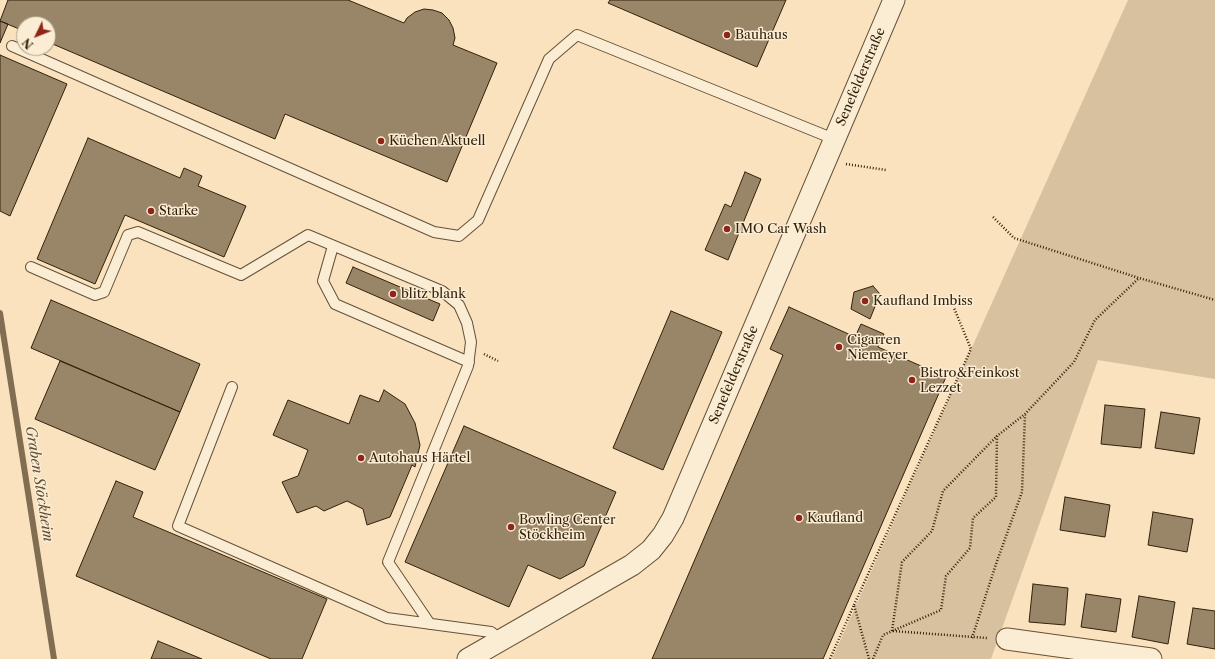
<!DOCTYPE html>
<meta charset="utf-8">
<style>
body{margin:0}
#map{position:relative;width:1215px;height:659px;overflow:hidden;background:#f9e2bd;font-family:"Libre Caslon Text",serif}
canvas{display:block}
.north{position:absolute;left:16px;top:16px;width:40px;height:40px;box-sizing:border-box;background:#fbecd4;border:1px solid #ab9b84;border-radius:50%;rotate:227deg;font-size:11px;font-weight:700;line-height:16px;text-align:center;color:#32210b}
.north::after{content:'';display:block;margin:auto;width:14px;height:18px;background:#8f2418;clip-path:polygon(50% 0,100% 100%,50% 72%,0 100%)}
</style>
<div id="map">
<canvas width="1215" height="659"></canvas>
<div class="north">N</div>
</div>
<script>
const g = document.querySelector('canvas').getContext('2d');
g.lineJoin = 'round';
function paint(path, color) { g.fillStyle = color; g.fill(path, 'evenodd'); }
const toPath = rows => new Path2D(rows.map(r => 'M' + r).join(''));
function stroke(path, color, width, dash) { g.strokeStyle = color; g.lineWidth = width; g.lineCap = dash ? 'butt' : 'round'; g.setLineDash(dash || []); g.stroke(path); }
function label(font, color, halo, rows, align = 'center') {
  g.font = font + ' "Libre Caslon Text",serif'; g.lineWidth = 3; g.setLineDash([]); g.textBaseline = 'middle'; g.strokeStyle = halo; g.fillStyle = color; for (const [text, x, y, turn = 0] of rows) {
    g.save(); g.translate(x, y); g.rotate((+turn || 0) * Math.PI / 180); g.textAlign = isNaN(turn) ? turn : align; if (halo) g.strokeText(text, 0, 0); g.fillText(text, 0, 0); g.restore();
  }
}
paint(toPath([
 [1128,0,1215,0,1215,379,1098,360,991,659,832,659]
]), '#d7c19f');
stroke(toPath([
 [0,313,54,659]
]), '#816d51', 6);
const building = toPath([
 [8,0,348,0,404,23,407,18,415,12,424,9,433,10,442,13,449,20,453,28,455,38,453,45,497,63,447,182,285,114,275,139,48,42,48,24,24,24,24,31,0,21,8,0],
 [610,0,786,0,757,67,608,3,610,0],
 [0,21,8,24,0,43,0,21],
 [0,55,67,84,10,216,0,211,0,55],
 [88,138,180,178,184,168,202,176,198,186,246,206,224,257,125,215,95,284,37,259,88,138],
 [745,172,761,179,728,260,705,250,725,204,731,207,745,172],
 [353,267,440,304,433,321,346,283,353,267],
 [873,286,880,294,870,319,851,309,854,292,873,286],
 [51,300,200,364,180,412,31,348,51,300],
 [789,307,855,337,861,324,884,334,878,347,946,377,823,659,652,659,783,355,770,349,789,307],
 [671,311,722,332,663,470,613,448,671,311],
 [60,361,180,412,155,470,35,419,60,361],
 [384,390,405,404,415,423,420,445,415,467,412,465,390,517,367,525,363,509,347,501,324,511,316,506,297,513,282,482,298,476,308,450,273,435,288,400,349,424,360,395,379,402,384,390],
 [1105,405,1145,409,1141,448,1101,444,1105,405],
 [1161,412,1200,418,1194,454,1155,448,1161,412],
 [464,426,616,492,584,566,560,579,528,565,509,607,405,562,464,426],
 [116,481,143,492,133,517,327,599,302,659,271,659,76,576,116,481],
 [1065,497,1110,505,1105,537,1060,530,1065,497],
 [1153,512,1193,519,1187,552,1148,545,1153,512],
 [1033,584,1068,588,1065,625,1029,622,1033,584],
 [1086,594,1121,599,1116,632,1081,627,1086,594],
 [1139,596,1175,602,1168,644,1132,637,1139,596],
 [1193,608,1215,611,1215,649,1187,644,1193,608],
 [158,641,202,659,151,659,158,641]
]);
paint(building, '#998568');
stroke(building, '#32210b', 1);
const lane = toPath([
 [12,46,434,232,459,236,478,220,549,59,577,35,834,139],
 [333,246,323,281,335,304,469,362],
 [31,267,95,295,104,292,128,235,138,232,241,275,308,235,442,291,459,305,467,323,471,342,468,366,388,562,430,624],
 [232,387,178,526,387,618,491,632,501,640]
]);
const street = toPath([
 [1007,639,1151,659],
 [468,659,632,565,651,550,663,535,673,518,894,0]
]);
stroke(lane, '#645138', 12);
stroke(street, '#645138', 23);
stroke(toPath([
 [846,164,886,170],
 [993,217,1014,238,1139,278,1215,300],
 [484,354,498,361],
 [854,605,971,349,954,308],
 [892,631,902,562,932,531,943,491,997,436],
 [893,631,987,638],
 [972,638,996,564,1022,492,1025,415],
 [830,659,854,605,869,659],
 [873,659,883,635,941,610,946,576,970,548,973,518,996,497,997,436,1025,414,1074,362,1095,320,1139,278]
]), '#32210b', 2.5, [1, 2]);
stroke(lane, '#fbecd4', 10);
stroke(street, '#fbecd4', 21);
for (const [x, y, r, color] of [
 [727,35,4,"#8f2418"],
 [381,141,4,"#8f2418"],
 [151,211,4,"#8f2418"],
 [727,229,4,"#8f2418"],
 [393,294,4,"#8f2418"],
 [865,301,4,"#8f2418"],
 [839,347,4,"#8f2418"],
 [912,380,4,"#8f2418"],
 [361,458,4,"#8f2418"],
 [799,518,4,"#8f2418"],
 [511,527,4,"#8f2418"]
]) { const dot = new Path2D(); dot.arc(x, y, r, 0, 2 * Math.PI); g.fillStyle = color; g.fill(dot); stroke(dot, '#fbecd4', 1.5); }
label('13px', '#32210b', '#fbecd4', [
 ["Bauhaus",735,35],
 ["Küchen Aktuell",389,141],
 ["Starke",159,211],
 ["IMO Car Wash",735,229],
 ["blitz blank",401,294],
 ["Kaufland Imbiss",873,301],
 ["Cigarren",847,340],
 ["Niemeyer",847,355],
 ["Bistro&Feinkost",920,373],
 ["Lezzet",920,388],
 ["Autohaus Härtel",369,458],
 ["Kaufland",807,518],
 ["Bowling Center",519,520],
 ["Stöckheim",519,535]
], 'left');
label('13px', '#32210b', '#fbecd4', [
 ["Senefelderstraße",861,77,-67],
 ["Senefelderstraße",734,375,-67]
]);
label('italic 14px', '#604d34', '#fbecd4', [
 ["Graben Stöckheim",39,484,81]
]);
</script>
